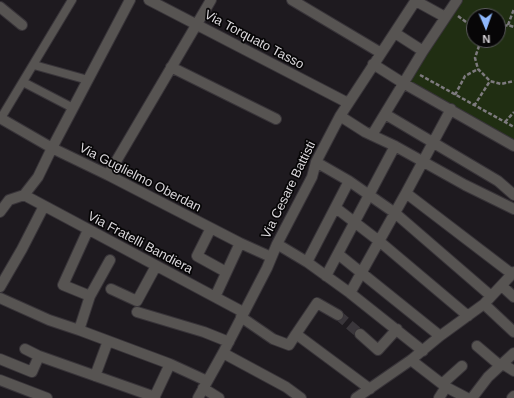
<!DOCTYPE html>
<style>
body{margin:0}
#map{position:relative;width:514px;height:398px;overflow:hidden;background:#1e1a1f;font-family:Helvetica,sans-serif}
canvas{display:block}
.north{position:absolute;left:466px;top:8px;width:40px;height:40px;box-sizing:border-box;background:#070607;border:1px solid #5b5a5c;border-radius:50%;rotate:178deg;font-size:11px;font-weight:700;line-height:16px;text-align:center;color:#dad7db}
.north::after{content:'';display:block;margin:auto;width:14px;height:18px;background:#8eb8fd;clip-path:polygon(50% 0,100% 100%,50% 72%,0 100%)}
</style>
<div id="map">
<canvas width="514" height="398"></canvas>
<div class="north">N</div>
</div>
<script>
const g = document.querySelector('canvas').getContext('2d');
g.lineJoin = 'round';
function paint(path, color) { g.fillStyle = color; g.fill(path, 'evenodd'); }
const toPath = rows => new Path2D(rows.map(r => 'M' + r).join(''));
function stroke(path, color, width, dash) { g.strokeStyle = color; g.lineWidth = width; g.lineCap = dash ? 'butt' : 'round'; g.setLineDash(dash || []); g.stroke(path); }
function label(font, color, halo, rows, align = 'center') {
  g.font = font + ' Helvetica,sans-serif'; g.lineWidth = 3.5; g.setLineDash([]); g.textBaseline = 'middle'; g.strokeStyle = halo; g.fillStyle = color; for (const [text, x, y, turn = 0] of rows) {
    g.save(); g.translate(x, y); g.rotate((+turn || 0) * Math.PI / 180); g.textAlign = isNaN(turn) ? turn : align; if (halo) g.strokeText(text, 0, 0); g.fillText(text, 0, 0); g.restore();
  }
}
paint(toPath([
 [459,0,514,0,514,142,407,80],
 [474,16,498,16,498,40,474,40]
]), '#202e12');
stroke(toPath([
 [338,315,360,334]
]), '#3a363b', 10, [10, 5]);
const pedestrian = toPath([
 [34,65,88,80],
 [23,82,73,108],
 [1,118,72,0]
]);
const minor = toPath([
 [149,0,348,103],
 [292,0,381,53],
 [416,1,445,17],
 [0,7,22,25],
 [395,33,423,51],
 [373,64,403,83,514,146],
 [171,67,276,119],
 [385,114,498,181,514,195],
 [340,116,365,132,395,146,465,185,514,209],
 [0,118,52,148,108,175,240,243,271,257],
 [372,135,423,51,457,0],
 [316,162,349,181,395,213,491,296],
 [108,175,211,0],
 [406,193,512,274],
 [24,195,243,312],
 [24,195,38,177,52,148,130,0],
 [336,208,379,241,468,316],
 [0,212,9,200,24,195],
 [211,228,197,256,226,272],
 [88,230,63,285,90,296],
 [277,244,307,262,350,293,423,351],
 [338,254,440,336],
 [307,262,349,181],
 [326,276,395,146],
 [502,286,514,297],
 [0,287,22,249,44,206],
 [111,289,137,301,156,266],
 [350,293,406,193,451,109],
 [215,297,240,243],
 [0,298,49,320,79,330,170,364,207,381],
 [484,304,514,332],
 [137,312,204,332,229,342],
 [241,317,273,339,289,345,296,334,370,389],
 [79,330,90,296,110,260],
 [296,334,317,303,338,315],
 [360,334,378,350,397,329],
 [477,346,497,363,506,366,514,371],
 [25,349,39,356,155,397],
 [223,353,286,387,301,398],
 [0,359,32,372,39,356],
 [411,360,446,387,467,398],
 [95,376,108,341],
 [0,380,47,398],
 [442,384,462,366],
 [203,388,219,398],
 [154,398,170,364],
 [198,398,223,353,267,268,277,244,312,177,316,162,340,116,416,0],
 [356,398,411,360,440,336,484,304,514,272],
 [439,398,446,387],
 [472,398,488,377,514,353],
 [512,398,514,396]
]);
stroke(pedestrian, '#383439', 10);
stroke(minor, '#383439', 12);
stroke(toPath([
 [458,16,474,28],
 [508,25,514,9],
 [498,28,508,25,514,27],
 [481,40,475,58,478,69,490,81,501,84,514,81],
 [420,75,514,127],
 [455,95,465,76,478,69],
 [474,106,490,81],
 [505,122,514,112]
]), '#7d7a7e', 2.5, [4, 2]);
stroke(pedestrian, '#575452', 8);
stroke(minor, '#575452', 10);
label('13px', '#dad7db', '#070607', [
 ["Via Torquato Tasso",254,40,28],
 ["Via Guglielmo Oberdan",140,178,27],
 ["Via Cesare Battisti",289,190,-64],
 ["Via Fratelli Bandiera",140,243,28]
]);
</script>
